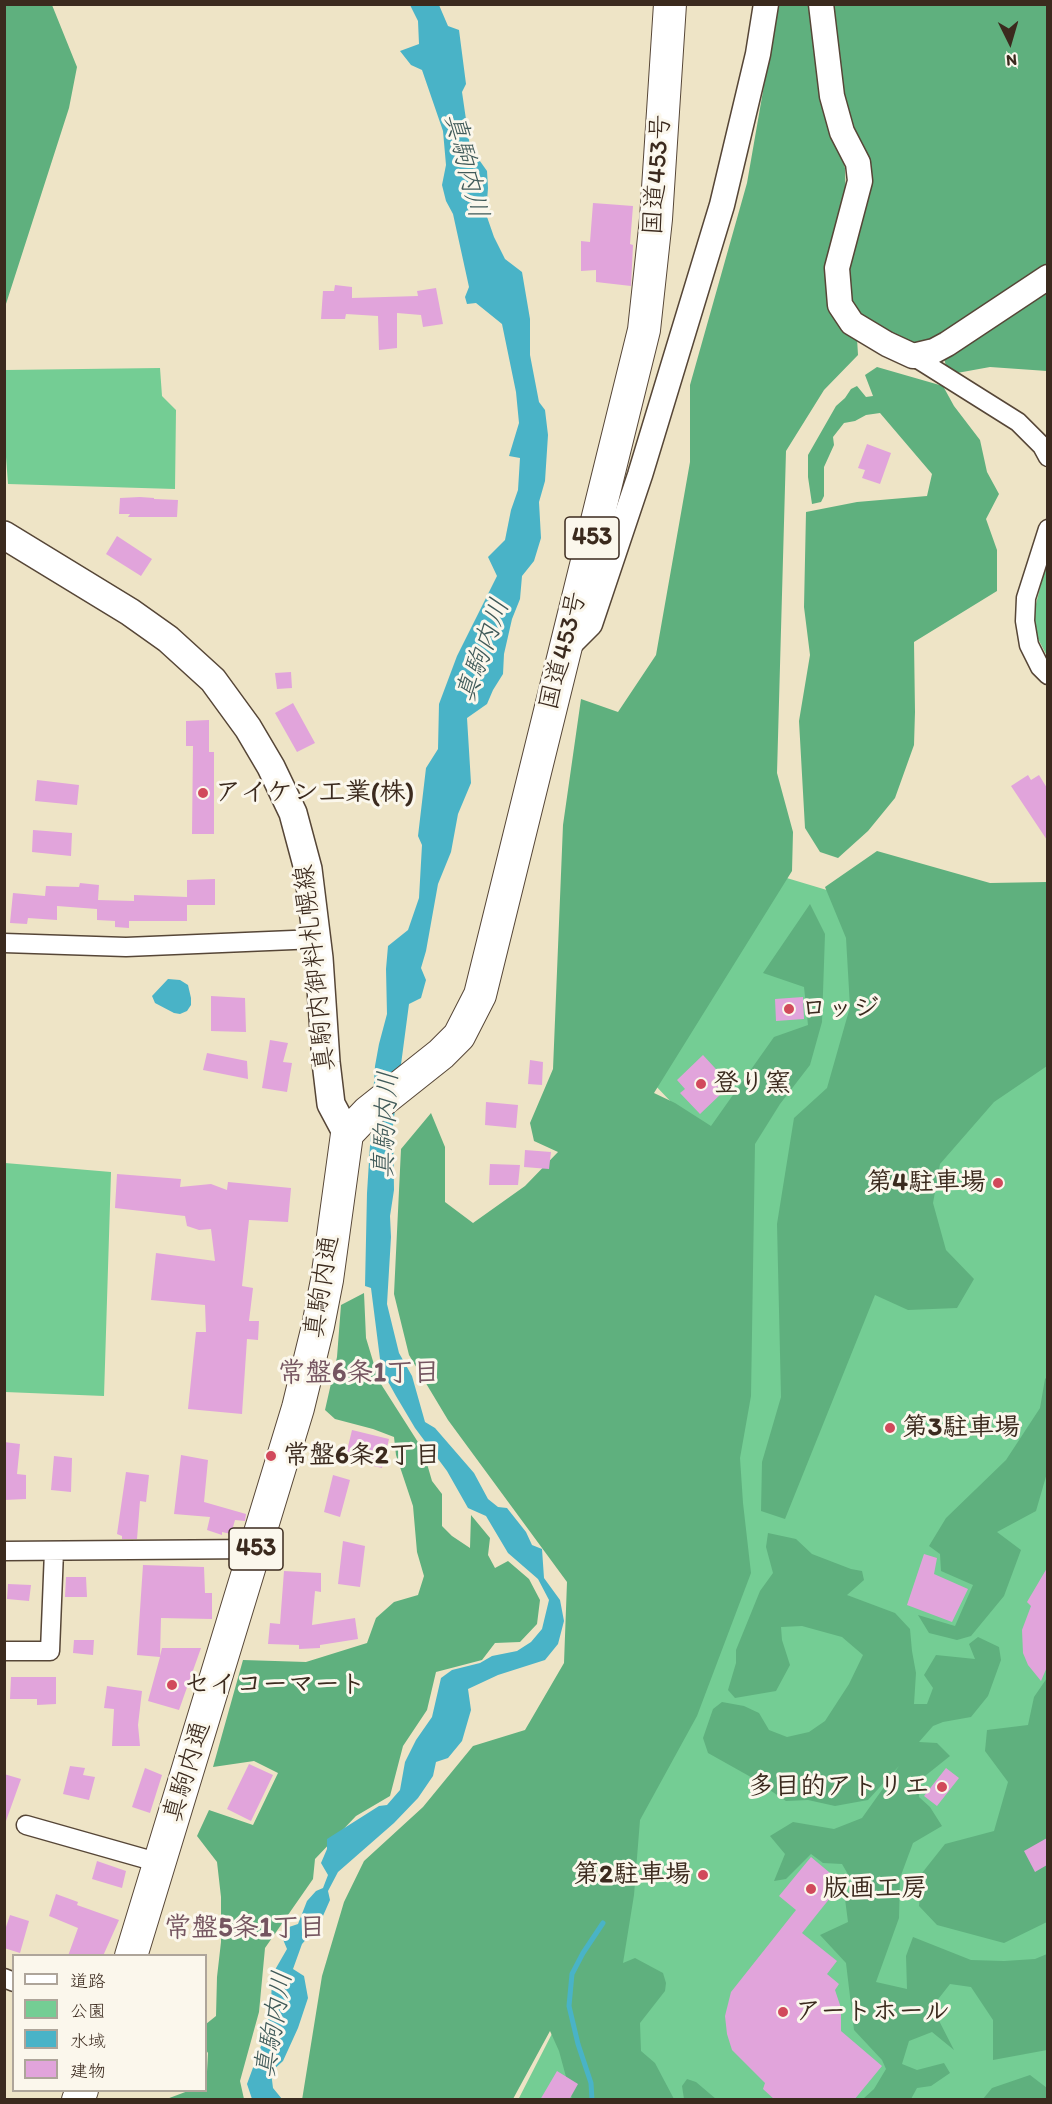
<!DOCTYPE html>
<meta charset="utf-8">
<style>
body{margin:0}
#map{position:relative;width:1052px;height:2104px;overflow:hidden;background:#eee4c6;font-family:Itim,"Klee One",sans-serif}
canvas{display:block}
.frame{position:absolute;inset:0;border:6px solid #3b2a1e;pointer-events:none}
.legend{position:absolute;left:12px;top:1954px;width:195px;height:138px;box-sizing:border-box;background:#fbf7ec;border:2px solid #aea59a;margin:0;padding:8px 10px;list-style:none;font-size:18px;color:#3b2a1e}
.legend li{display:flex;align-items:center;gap:12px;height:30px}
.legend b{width:30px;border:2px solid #aea59a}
.north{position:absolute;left:980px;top:12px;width:60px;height:60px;-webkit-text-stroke:4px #fbf7ec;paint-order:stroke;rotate:175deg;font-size:16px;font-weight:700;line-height:24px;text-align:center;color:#3b2a1e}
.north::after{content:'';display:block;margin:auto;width:21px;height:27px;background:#3b2a1e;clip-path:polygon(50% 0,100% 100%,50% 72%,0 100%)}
</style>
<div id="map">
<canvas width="1052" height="2104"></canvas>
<div class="frame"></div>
<ul class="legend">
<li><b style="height:8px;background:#fff"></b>道路</li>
<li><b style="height:16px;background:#74cd94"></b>公園</li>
<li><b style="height:16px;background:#49b3c7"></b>水域</li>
<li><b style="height:16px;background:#e1a4db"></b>建物</li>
</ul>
<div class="north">N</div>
</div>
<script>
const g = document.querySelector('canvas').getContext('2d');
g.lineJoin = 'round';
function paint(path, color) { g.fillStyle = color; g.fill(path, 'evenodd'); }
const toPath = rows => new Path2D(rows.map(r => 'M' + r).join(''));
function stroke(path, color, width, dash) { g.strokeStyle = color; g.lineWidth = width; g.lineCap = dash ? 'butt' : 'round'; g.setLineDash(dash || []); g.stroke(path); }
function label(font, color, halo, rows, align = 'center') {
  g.font = font + ' Itim,"Klee One",sans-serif'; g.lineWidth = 6; g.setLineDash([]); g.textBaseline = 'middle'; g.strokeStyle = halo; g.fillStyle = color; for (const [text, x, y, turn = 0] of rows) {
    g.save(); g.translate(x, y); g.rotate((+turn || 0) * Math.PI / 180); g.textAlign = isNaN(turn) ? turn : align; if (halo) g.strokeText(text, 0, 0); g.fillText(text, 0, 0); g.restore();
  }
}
paint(toPath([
 [160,368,162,396,176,410,175,489,8,484,4,430,5,370],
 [1047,560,1047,656,1035,633,1033,616],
 [770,873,1047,956,1047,2099,518,2100,559,2020,733,1167,653,1083],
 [5,1163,111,1172,104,1396,5,1392]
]), '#74cd94');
paint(toPath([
 [5,4,52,5,77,67,69,108,5,307],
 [778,5,809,5,832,125,845,168,846,208,832,274,857,338,858,355,824,390,786,451,777,773,793,832,792,871,654,1093,675,1103,711,1126,774,1037,808,1025,804,987,763,973,810,904,825,934,822,1022,810,1065,780,1104,755,1144,751,1396,740,1458,743,1503,751,1573,697,1716,640,1820,634,1895,623,1963,635,1958,663,1973,666,1983,665,1991,640,2023,641,2051,655,2063,674,2099,572,2099,559,2051,550,2031,513,2099,302,2100,322,1976,344,1902,364,1861,423,1807,473,1746,525,1730,564,1663,567,1582,448,1420,409,1355,394,1294,401,1149,431,1113,445,1147,445,1202,473,1223,525,1186,558,1152,534,1141,530,1123,553,1069,563,825,581,699,618,712,656,655,690,462,690,385,747,183],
 [825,5,1047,5,1047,266,920,349,857,317,845,292,845,265,861,221],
 [1047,285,1047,371,990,367,957,373,946,367,944,357],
 [877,367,943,386,954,406,980,440,987,472,999,494,986,519,997,550,997,591,914,642,915,712,914,745,895,798,868,831,838,858,820,852,805,828,799,721,810,655,804,607,806,512,857,502,927,496,932,474,880,413,866,415,855,421,844,423,833,437,834,445,824,467,824,496,821,502,812,504,808,477,808,455,836,406,845,398,851,389,857,386,866,397,873,396,865,375],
 [877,851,990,883,1047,882,1047,1066,994,1102,940,1164,933,1203,946,1250,974,1279,957,1308,908,1310,875,1295,785,1519,761,1511,762,1462,781,1397,777,1224,794,1118,827,1088,850,1007,846,938,825,887],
 [364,1293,366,1338,379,1381,423,1450,432,1481,442,1494,442,1526,452,1536,470,1548,471,1515,490,1538,488,1555,495,1568,508,1561,529,1579,540,1600,537,1624,520,1642,495,1643,482,1660,436,1672,427,1710,403,1746,390,1796,356,1816,315,1859,313,1879,265,1948,259,2012,240,2081,244,2099,164,2100,188,2091,206,2090,208,2053,206,2050,206,2024,216,2016,217,1977,221,1942,221,1897,217,1862,197,1836,209,1810,253,1825,278,1773,254,1761,213,1767,243,1660,306,1662,367,1643,376,1618,394,1602,418,1595,424,1576,417,1552,413,1506,396,1455,394,1437,373,1429,335,1419,325,1410,337,1357,341,1305],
 [1047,1377,1047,1473,1036,1511,997,1532,1021,1550,1004,1596,971,1636,957,1640,929,1633,918,1615,955,1626,973,1585,941,1571,940,1554,929,1546,946,1518,1006,1460,1040,1408,1045,1379],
 [768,1533,796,1539,812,1554,851,1569,862,1571,864,1580,847,1595,895,1613,910,1629,912,1651,916,1673,914,1704,927,1704,933,1688,924,1675,936,1655,975,1659,969,1644,978,1637,999,1647,1001,1660,988,1696,971,1717,943,1722,933,1726,919,1742,937,1743,950,1756,920,1780,919,1797,930,1807,942,1826,913,1843,900,1878,899,1918,876,1982,907,1989,906,1956,913,1937,971,1960,1004,1961,1035,1959,1047,1954,1047,2050,993,2060,993,2020,971,1987,950,1984,932,2007,954,2050,932,2032,909,2041,902,2064,917,2070,944,2063,950,2073,931,2086,917,2088,911,2099,863,2099,874,2089,886,2069,882,2060,854,2030,846,1963,820,1935,848,1922,845,1899,853,1883,842,1864,823,1863,811,1854,786,1879,774,1881,785,1854,770,1836,793,1822,834,1829,862,1818,899,1766,868,1800,835,1806,808,1800,786,1801,749,1776,708,1753,703,1738,713,1709,722,1702,744,1706,759,1713,769,1730,787,1737,809,1732,825,1721,849,1684,863,1655,842,1637,802,1626,781,1627,782,1640,790,1665,776,1691,735,1698,728,1690,736,1663,736,1650,760,1591,773,1573,766,1547],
 [1047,1678,1047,1922,1004,1943,937,1925,919,1906,922,1873,945,1844,994,1831,1008,1782,985,1751,987,1730,1028,1725,1034,1697],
 [1030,2075,1047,2088,1047,2099,983,2099,992,2088],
 [687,2079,696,2082,716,2099,684,2099,682,2086]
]), '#5fb07e');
paint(toPath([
 [410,5,439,5,448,26,459,30,466,84,462,92,470,147,487,171,488,188,486,214,494,237,505,259,522,272,530,319,530,355,539,402,545,410,548,435,545,481,539,502,541,538,534,561,522,576,520,599,512,619,504,654,503,674,493,690,487,704,467,718,471,783,458,814,451,852,438,884,426,951,421,968,426,980,421,998,409,1004,393,1125,394,1190,390,1216,391,1237,387,1304,399,1353,412,1376,425,1422,435,1428,474,1473,488,1499,498,1507,507,1508,526,1532,532,1545,542,1549,544,1578,560,1600,564,1621,558,1644,545,1660,498,1675,468,1689,471,1710,462,1741,448,1758,436,1762,433,1776,418,1798,394,1823,338,1872,328,1891,330,1900,319,1925,302,1944,293,1969,304,1976,308,1998,298,2028,283,2061,271,2072,273,2088,282,2099,252,2099,247,2084,265,2035,271,2006,272,1975,287,1949,282,1937,286,1928,298,1924,307,1901,316,1891,323,1888,328,1875,321,1863,327,1849,327,1839,379,1806,387,1805,400,1790,405,1762,416,1740,432,1717,441,1678,452,1670,480,1663,492,1656,517,1651,531,1642,542,1629,549,1600,538,1579,508,1553,486,1516,468,1508,447,1471,415,1428,396,1396,386,1378,380,1359,371,1288,365,1286,367,1193,375,1066,379,1044,387,1014,386,969,388,946,408,930,419,898,422,845,418,836,426,768,438,749,439,704,457,656,497,576,488,557,505,540,511,510,518,490,520,458,509,456,519,423,516,392,502,324,476,303,467,304,465,297,469,287,453,214,446,201,442,185,446,165,443,131,422,70,411,65,400,51,419,44,418,21],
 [168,979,180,980,188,985,191,998,191,1005,187,1011,180,1014,174,1013,155,1003,152,996]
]), '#49b3c7');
stroke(toPath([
 [592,2100,591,2083,578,2044,569,2006,572,1974,583,1953,603,1923]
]), '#49b3c7', 5);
paint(toPath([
 [593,203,633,206,630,244,633,245,631,286,596,282,596,270,581,271,581,241,590,242],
 [335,285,352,287,352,298,418,296,417,291,436,288,443,324,423,327,421,315,397,313,397,348,379,350,378,316,346,314,345,319,321,319,323,291,334,291],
 [867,444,891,453,880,484,862,478,865,470,858,468],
 [140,497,154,498,154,499,178,500,177,517,128,517,130,514,119,514,120,498],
 [117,536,152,559,141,576,106,554],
 [291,672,292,688,277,689,275,673],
 [293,703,315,743,297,752,275,713],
 [209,720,209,752,214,752,214,834,192,834,193,746,186,746,186,721],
 [1028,775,1031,780,1039,775,1047,788,1047,840,1011,786],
 [37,780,79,785,77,805,35,801],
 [33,830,72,833,71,856,32,852],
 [215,879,215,905,187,905,187,880],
 [80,883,99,885,98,900,134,901,134,895,187,897,187,921,129,921,129,928,115,927,115,921,97,920,97,909,57,906,57,920,28,918,27,924,10,923,13,893,45,896,46,886,79,887],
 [211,996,245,998,246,1032,211,1031],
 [803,997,804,1019,776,1021,775,999],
 [270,1040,288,1043,283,1062,292,1063,287,1092,262,1088],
 [207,1053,247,1061,248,1079,203,1070],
 [703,1055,726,1080,717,1088,722,1093,700,1114,680,1093,685,1089,677,1080],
 [530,1060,543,1062,542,1085,528,1084],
 [486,1102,518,1105,516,1128,485,1125],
 [525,1150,551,1152,549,1169,524,1167],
 [490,1164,520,1165,518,1185,489,1185],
 [117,1174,181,1179,180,1187,211,1184,227,1190,228,1182,291,1188,288,1222,249,1220,242,1286,253,1288,249,1321,259,1321,258,1340,247,1339,242,1414,188,1409,196,1332,206,1332,205,1305,151,1300,156,1253,215,1261,211,1229,199,1230,187,1226,185,1216,115,1208],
 [352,1430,389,1439,382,1468,345,1459],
 [4,1442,20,1444,17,1474,26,1475,26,1499,4,1500],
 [181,1455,208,1460,204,1502,246,1514,245,1521,235,1520,231,1534,222,1532,222,1535,207,1530,210,1517,174,1514],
 [54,1456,72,1458,71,1492,51,1490],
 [126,1472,149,1475,146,1502,140,1501,137,1539,122,1539,122,1536,117,1534],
 [333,1475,350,1480,340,1517,324,1512],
 [343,1541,365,1546,360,1587,338,1584],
 [924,1554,937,1558,934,1574,968,1589,952,1622,907,1605],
 [143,1565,204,1567,205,1593,212,1593,212,1619,161,1618,160,1656,162,1648,201,1648,179,1710,148,1701,160,1657,137,1655],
 [1047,1568,1047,1667,1041,1681,1028,1665,1023,1653,1022,1630,1031,1606,1027,1602],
 [284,1571,321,1573,321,1592,315,1591,312,1625,355,1618,358,1639,320,1645,320,1648,299,1649,299,1645,268,1644,270,1623,280,1624],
 [66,1577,86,1577,87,1597,65,1597],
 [8,1584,31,1585,29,1601,7,1599],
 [74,1640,94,1640,93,1655,73,1653],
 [11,1677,56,1677,56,1704,37,1705,37,1699,10,1699],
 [107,1686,142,1691,138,1725,140,1746,112,1746,114,1709,104,1708],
 [249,1764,273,1775,251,1821,227,1809],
 [70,1766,85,1768,83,1775,95,1777,89,1800,63,1794],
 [145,1768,162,1775,150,1813,132,1807],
 [946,1768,959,1778,937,1806,924,1796],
 [4,1774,21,1779,6,1821,4,1821],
 [1047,1838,1047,1865,1035,1872,1024,1851],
 [811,1857,842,1883,802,1933,837,1961,827,1974,839,1984,835,1990,841,2008,841,2031,882,2066,854,2100,775,2100,763,2089,765,2083,732,2050,727,2034,725,2016,731,1992,796,1910,779,1896],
 [97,1861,126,1871,122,1888,92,1879],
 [56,1894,78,1902,77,1905,119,1920,103,1956,68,1956,78,1928,49,1916],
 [10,1915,29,1921,20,1953,4,1948,4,1933],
 [557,2071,578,2084,569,2100,540,2100]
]), '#e1a4db');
const minor = toPath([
 [913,356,1018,422,1042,446,1048,457],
 [1048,529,1026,598,1025,621,1029,645,1040,667,1048,675],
 [4,943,126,947,317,939],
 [4,1551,256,1549],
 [4,1651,50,1651,54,1551],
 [26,1825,160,1863],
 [4,1978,14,1982]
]);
const tertiary = toPath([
 [821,4,832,96,842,132,858,163,860,181,837,268,840,305,852,323,887,344,913,356,934,351,947,344,1048,277],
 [565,649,590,624,640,475,722,205,758,54,766,4]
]);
const secondary = toPath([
 [4,535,130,612,168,639,213,680,248,728,271,767,293,813,308,869,319,958,326,1062,331,1104,347,1134]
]);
const trunk = toPath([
 [131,1956,298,1408,318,1326,327,1280,347,1134,368,1112,441,1054,459,1036,480,995,644,330,656,219,670,4],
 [78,2100,82,2090]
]);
stroke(minor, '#564637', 21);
stroke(tertiary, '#564637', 27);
stroke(secondary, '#564637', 30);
stroke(trunk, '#564637', 34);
stroke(minor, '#fff', 18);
stroke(tertiary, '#fff', 24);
stroke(secondary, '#fff', 27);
stroke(trunk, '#fff', 32);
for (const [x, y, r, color] of [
 [203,793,6,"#d1495b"],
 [789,1009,6,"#d1495b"],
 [701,1084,6,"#d1495b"],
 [998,1183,6,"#d1495b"],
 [890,1428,6,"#d1495b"],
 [271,1456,6,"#d1495b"],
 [172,1685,6,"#d1495b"],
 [942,1787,6,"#d1495b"],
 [703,1875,6,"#d1495b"],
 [811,1889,6,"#d1495b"],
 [783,2012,6,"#d1495b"]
]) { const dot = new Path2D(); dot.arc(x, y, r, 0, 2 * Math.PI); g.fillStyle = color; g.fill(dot); stroke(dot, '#fbf7ec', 2); }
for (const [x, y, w] of [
 [592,538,54],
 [256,1549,54]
]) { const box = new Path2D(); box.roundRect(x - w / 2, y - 21, w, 42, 4.5); g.fillStyle = '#fbf7ec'; g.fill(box); stroke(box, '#3b2a1e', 1.5); }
label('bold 24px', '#3b2a1e', null, [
 ["453",592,538],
 ["453",256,1549]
]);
label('26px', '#3b2a1e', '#fbf7ec', [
 ["国道453号",658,175,-86],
 ["国道453号",564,651,-76],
 ["真駒内御料札幌線",316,968,-96],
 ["真駒内通",323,1287,-81],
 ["真駒内通",188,1772,-73]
]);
label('bold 26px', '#3b2a1e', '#fbf7ec', [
 ["アイケン工業(株)",215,793],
 ["ロッジ",801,1009],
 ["登り窯",713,1084],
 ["第4駐車場",986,1183,"right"],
 ["第3駐車場",902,1428],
 ["常盤6条2丁目",283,1456],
 ["セイコーマート",184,1685],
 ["多目的アトリエ",930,1787,"right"],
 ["第2駐車場",691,1875,"right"],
 ["版画工房",823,1889],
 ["アートホール",795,2012]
], 'left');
label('italic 27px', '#405a59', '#fbf7ec', [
 ["真駒内川",465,166,76],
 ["真駒内川",484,651,-70],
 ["真駒内川",387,1125,-87],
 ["真駒内川",275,2025,-80]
]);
label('bold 27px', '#755560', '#fbf7ec', [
 ["常盤6条1丁目",359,1374],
 ["常盤5条1丁目",245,1929]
]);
</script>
